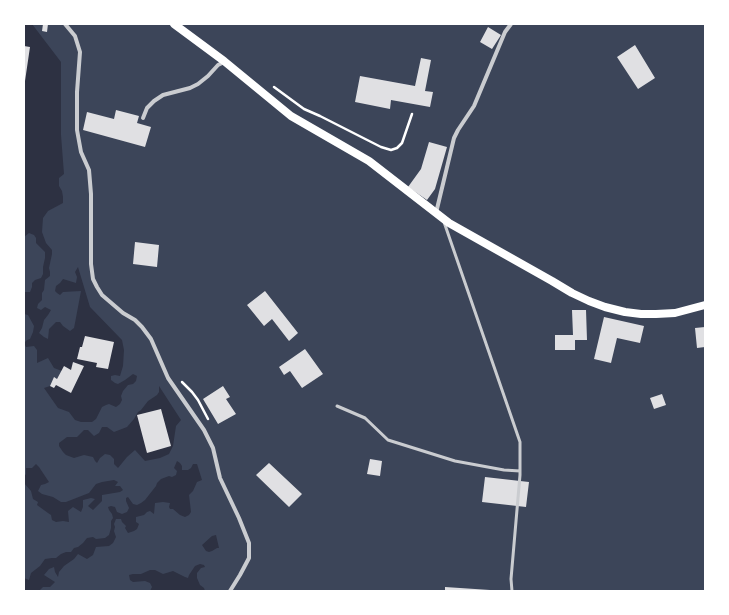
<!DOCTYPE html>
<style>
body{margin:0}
#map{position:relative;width:729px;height:615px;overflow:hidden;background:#2d3142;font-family:Roboto,sans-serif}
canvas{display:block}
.frame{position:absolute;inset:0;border:25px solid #fff;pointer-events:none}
</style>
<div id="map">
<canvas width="729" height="615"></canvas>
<div class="frame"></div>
</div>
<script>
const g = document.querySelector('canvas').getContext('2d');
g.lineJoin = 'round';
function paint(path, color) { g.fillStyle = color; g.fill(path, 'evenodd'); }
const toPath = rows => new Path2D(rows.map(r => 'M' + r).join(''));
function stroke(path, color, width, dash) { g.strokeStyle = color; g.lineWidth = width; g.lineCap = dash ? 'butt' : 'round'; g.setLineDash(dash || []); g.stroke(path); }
paint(toPath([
 [32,24,705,24,705,591,205,591,204,588,200,585,197,578,197,573,201,568,205,567,204,565,200,564,195,566,189,575,188,578,185,577,173,571,163,574,155,570,150,570,141,574,133,574,129,575,130,580,133,582,145,581,150,583,152,587,150,591,39,591,43,587,50,587,55,582,44,575,49,569,54,567,55,572,58,577,59,572,64,566,74,559,78,554,87,559,93,555,96,547,109,546,113,543,116,537,114,531,115,527,114,524,116,519,121,519,122,522,126,526,125,528,128,533,134,531,137,529,139,524,136,522,136,517,144,515,147,512,150,511,154,514,155,503,163,502,170,503,169,507,170,509,173,509,180,515,185,517,189,515,191,512,189,495,193,491,197,482,202,480,197,464,193,464,191,468,188,470,182,470,182,466,180,463,177,461,174,468,177,471,176,475,172,477,169,476,161,479,157,483,156,486,145,500,141,503,137,505,133,504,128,497,126,498,126,501,129,508,127,512,122,514,117,512,115,507,111,506,108,507,109,510,112,514,113,518,111,521,111,528,109,535,105,538,96,539,93,537,87,538,83,543,78,547,74,548,71,552,66,552,61,554,56,558,52,558,45,559,40,566,31,573,29,580,24,578,24,483,31,491,33,499,38,502,37,505,48,513,51,515,52,520,56,522,63,521,69,522,68,511,73,507,81,512,83,507,83,500,91,498,95,499,88,506,93,510,102,501,102,495,120,492,123,490,120,486,115,486,118,482,114,480,102,482,96,484,89,493,66,502,61,502,53,497,42,494,38,491,41,485,45,484,49,482,39,467,36,464,32,468,26,468,26,474,24,477,24,314,28,315,34,326,33,332,30,339,27,340,24,343,26,347,34,346,37,350,37,363,48,358,54,368,62,371,57,379,54,378,50,386,44,388,58,408,69,412,75,420,81,422,92,422,96,419,102,407,106,405,109,404,116,407,120,404,122,400,121,396,123,391,128,385,133,384,136,381,137,376,133,374,125,380,118,384,115,383,111,380,111,376,115,375,120,376,123,366,124,350,122,340,90,307,78,267,75,272,77,277,76,283,63,279,60,283,56,286,55,291,57,293,60,295,63,292,81,291,75,323,74,328,70,331,63,326,60,322,56,322,49,329,48,339,44,337,39,333,42,328,44,320,48,315,51,310,45,307,41,310,37,308,38,304,42,300,42,293,44,290,45,280,50,276,50,272,49,268,52,254,52,250,46,243,42,232,43,218,48,211,63,203,63,197,62,191,59,186,59,178,64,174,61,135,61,62],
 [159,386,181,420,176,426,173,446,169,454,160,458,145,461,135,450,127,457,118,468,114,464,114,459,110,455,105,454,100,458,97,463,95,461,93,457,84,455,74,458,66,455,63,452,59,446,59,443,67,437,77,437,84,430,88,430,94,436,99,433,102,427,107,427,114,432,127,427,134,419,138,412,141,410,148,401,157,395,159,392],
 [216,535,219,548,217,548,212,551,209,552,206,551,202,545,212,536],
 [29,233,34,235,36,238,36,243,45,252,45,258,43,267,43,274,41,278,35,280,32,283,32,287,30,292,24,292,24,237]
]), '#3c4559');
paint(toPath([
 [43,24,48,24,47,32,42,31],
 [488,27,501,35,492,49,480,42],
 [635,45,655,78,638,89,617,57],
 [24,46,30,47,25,81,24,81],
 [421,58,431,60,425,91,433,92,430,107,391,100,390,109,355,102,360,76,415,86],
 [116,110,139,116,137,123,151,127,145,147,83,130,87,112,114,119],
 [429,142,447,147,435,189,427,200,408,187,421,169],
 [135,242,159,245,157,267,133,264],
 [265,291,298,333,289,341,272,319,264,326,247,305],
 [572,310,586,310,587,340,575,340,575,350,555,350,555,335,573,335],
 [604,317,644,326,640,343,617,338,611,363,594,359],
 [705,327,705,347,697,348,695,328],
 [85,336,114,342,108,369,96,367,97,363,77,359,80,347,82,347],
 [305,349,323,374,302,388,290,371,284,375,279,367],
 [73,362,84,366,71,393,56,385,54,388,50,386,54,377,57,379,64,366,71,370],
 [223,386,230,397,226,399,236,414,218,424,203,399],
 [662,394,666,405,654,409,650,398],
 [161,409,171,446,147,453,137,415],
 [370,459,382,461,380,476,367,474],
 [269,463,302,494,289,507,256,475],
 [485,477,529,482,526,507,482,502],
 [445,587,490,590,490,591,445,591]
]), '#e0e0e3');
stroke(toPath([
 [274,87,304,109,320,116,381,147,391,150,397,148,402,143,412,114],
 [182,382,192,392,198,400,208,419]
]), '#fff', 2.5);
stroke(toPath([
 [444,222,520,442,520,475,511,579,512,591],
 [337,406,365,418,388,440,455,461,504,470,520,471]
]), '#caccd0', 3);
stroke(toPath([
 [65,24,75,36,80,52,77,92,77,130,81,152,89,170,91,194,91,264,93,279,97,287,102,295,123,313,135,320,142,327,151,339,168,378,204,430,213,448,220,478,239,518,249,543,249,558,240,575,230,591],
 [143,118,147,108,154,101,163,95,190,88,198,84,208,76,218,65,224,62],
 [436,213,454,138,458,130,474,106,505,32,511,24]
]), '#caccd0', 4);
stroke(toPath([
 [174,24,224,61,291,116,369,161,449,223,552,281,572,293,589,301,605,307,625,312,641,314,656,314,675,313,705,305]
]), '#fff', 8);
</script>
